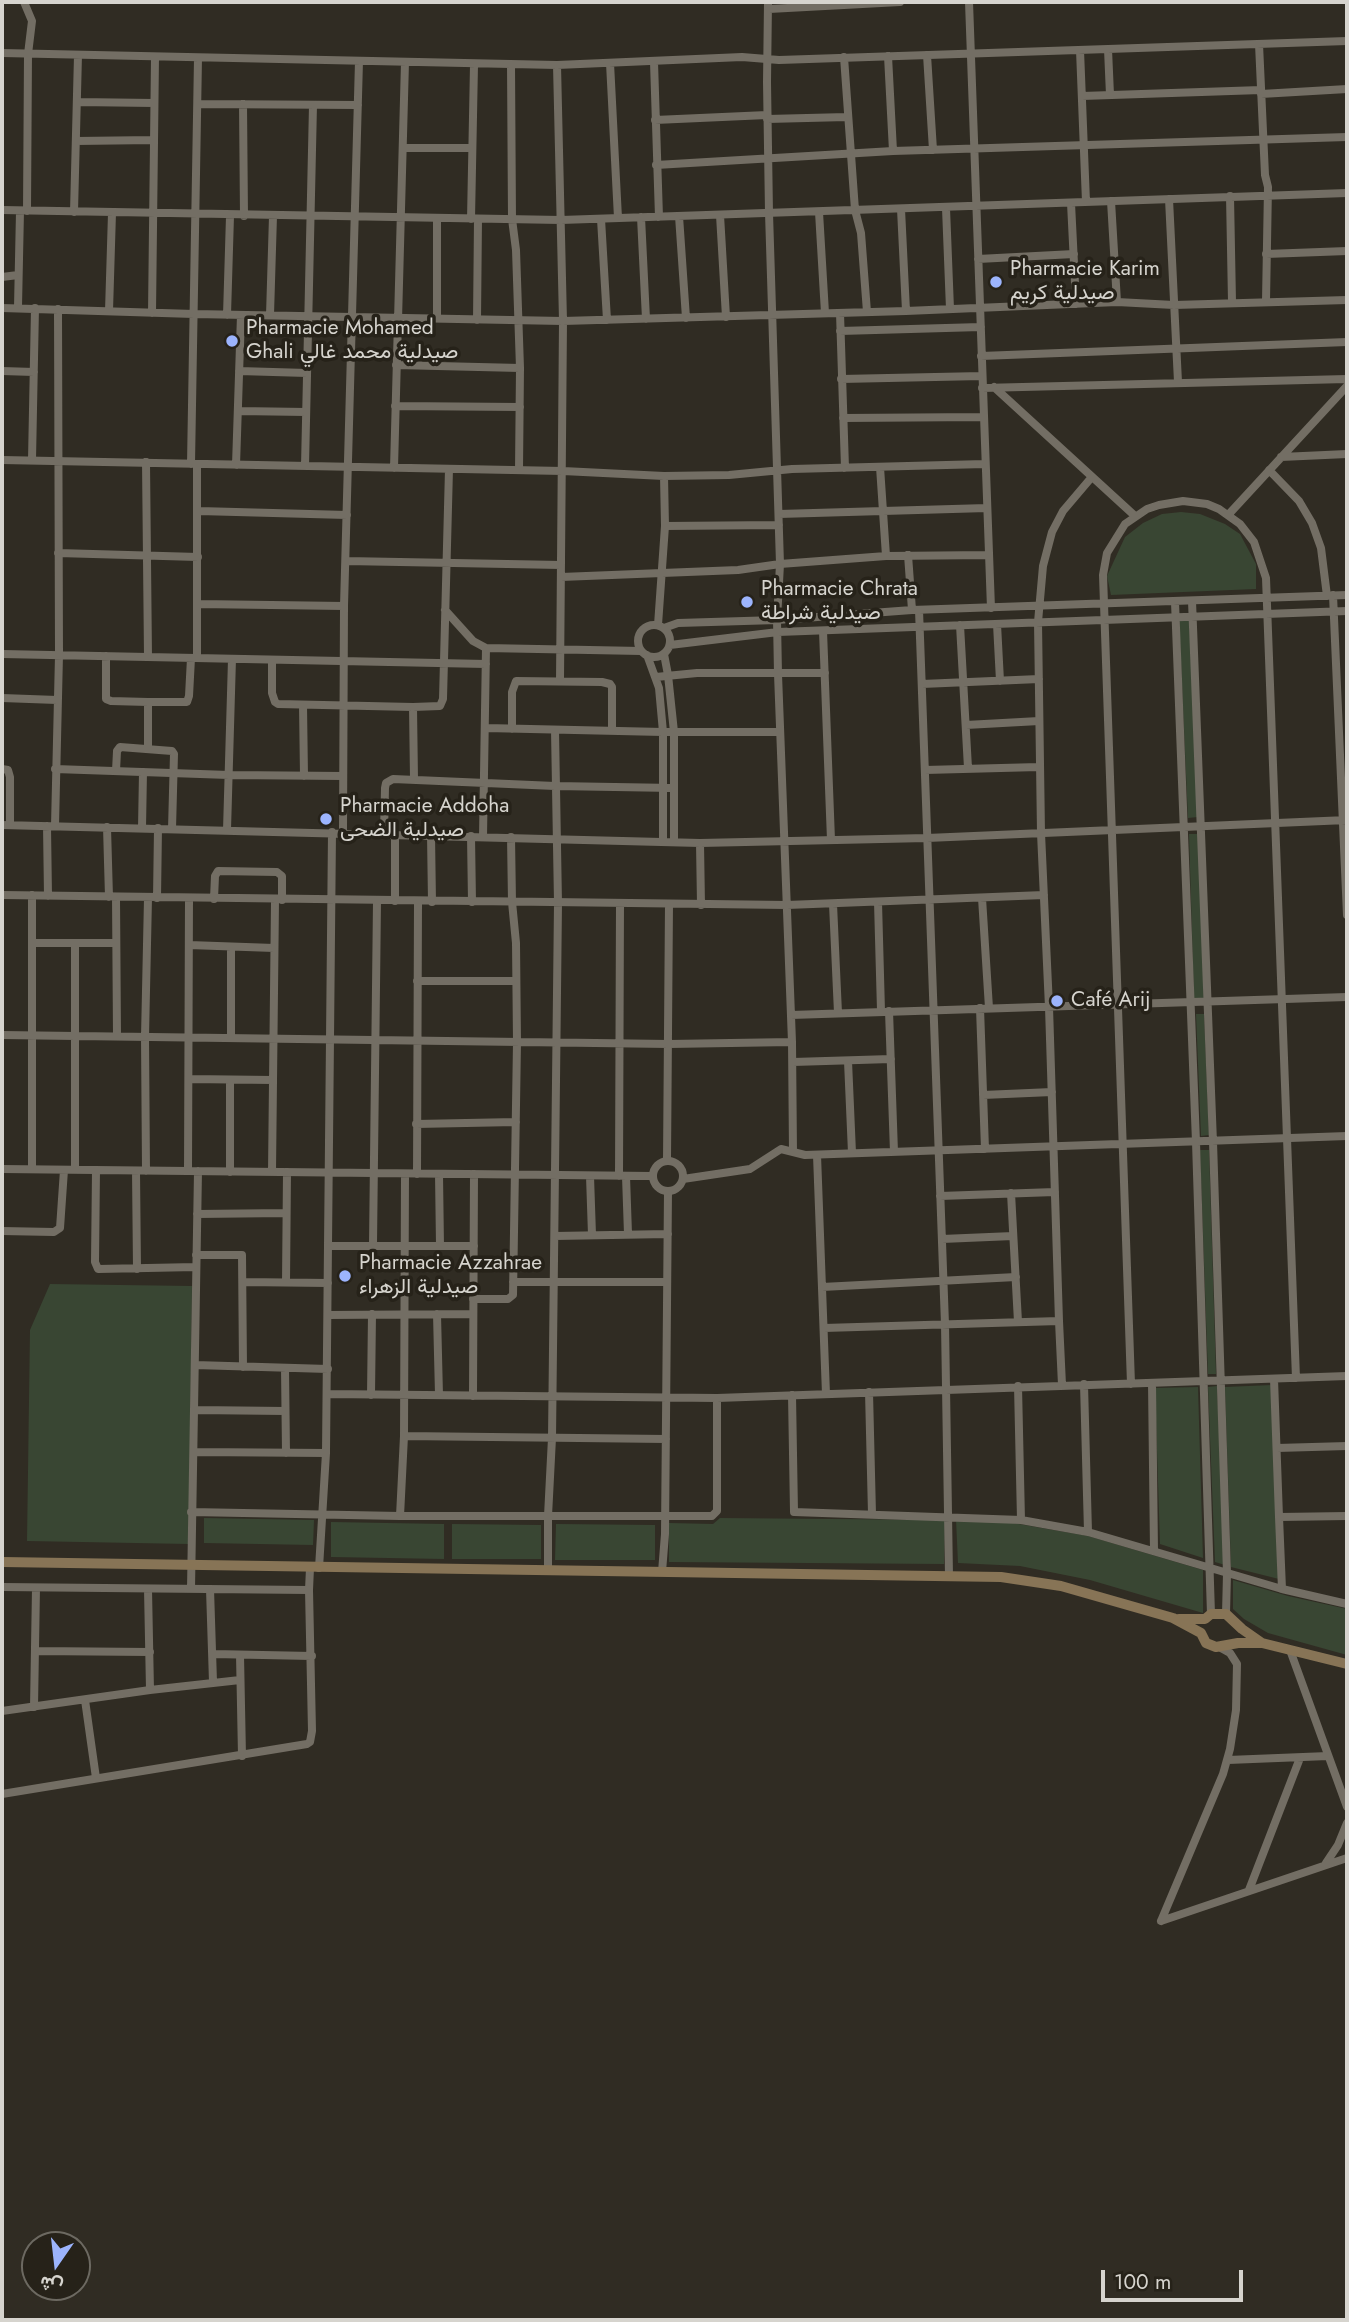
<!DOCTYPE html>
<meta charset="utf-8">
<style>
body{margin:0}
#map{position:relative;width:1349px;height:2322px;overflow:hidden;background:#302c23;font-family:Jost,Vazirmatn,sans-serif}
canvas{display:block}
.frame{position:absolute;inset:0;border:4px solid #d6d4ce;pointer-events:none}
.north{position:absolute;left:21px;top:2231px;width:70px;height:70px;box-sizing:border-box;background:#262219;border:2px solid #6c6961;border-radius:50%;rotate:194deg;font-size:19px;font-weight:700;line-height:28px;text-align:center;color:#d6d4ce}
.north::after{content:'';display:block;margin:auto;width:24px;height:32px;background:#9cb4fd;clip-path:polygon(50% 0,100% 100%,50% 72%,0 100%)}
.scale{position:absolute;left:1101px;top:2270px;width:142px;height:32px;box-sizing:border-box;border:4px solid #d6d4ce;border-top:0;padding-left:9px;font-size:21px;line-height:24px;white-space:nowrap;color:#d6d4ce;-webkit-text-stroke:5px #262219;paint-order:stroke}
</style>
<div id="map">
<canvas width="1349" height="2322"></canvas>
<div class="frame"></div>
<div class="north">ش</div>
<div class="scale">100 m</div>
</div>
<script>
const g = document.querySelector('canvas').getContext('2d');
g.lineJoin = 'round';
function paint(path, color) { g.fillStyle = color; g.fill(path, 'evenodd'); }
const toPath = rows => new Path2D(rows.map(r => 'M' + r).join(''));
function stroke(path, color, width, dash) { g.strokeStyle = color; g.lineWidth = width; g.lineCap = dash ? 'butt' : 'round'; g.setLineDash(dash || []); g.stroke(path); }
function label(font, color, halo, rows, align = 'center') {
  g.font = font + ' Jost,Vazirmatn,sans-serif'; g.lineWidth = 7; g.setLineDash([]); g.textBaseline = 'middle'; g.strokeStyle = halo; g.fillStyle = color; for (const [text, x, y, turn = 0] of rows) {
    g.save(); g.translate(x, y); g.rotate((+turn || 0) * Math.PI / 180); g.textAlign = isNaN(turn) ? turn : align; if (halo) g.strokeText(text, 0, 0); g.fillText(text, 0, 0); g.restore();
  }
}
paint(toPath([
 [1181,512,1200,514,1225,524,1240,534,1256,564,1256,589,1111,595,1107,576,1125,537,1143,523,1162,514],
 [1189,617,1198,817,1188,818,1179,618],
 [1189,834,1199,834,1204,1000,1194,1000],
 [1196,1014,1204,1014,1209,1135,1201,1136],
 [1200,1150,1209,1150,1216,1374,1208,1374],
 [50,1284,192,1286,189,1544,27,1541,30,1330],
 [1272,1385,1279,1579,1231,1567,1225,1387],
 [1217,1386,1225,1565,1215,1562,1208,1387],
 [1198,1387,1203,1558,1160,1544,1155,1388],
 [204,1518,314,1520,313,1545,204,1543],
 [720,1518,945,1520,944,1564,669,1562,669,1523,713,1524],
 [956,1519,1013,1523,1088,1536,1203,1570,1203,1613,1090,1580,1020,1566,958,1563],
 [331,1522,444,1524,444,1559,331,1557],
 [452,1524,541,1525,541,1559,452,1559],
 [556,1524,655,1525,655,1560,555,1560],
 [1233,1580,1288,1596,1347,1609,1347,1655,1268,1633,1244,1619,1233,1609]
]), '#394633');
stroke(toPath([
 [24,2,32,21,28,54,27,211],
 [768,2,767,82,769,213,780,564,777,620,778,674,792,1042,793,1152],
 [969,2,991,608],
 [769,9,900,2],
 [1259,44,1265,175,1268,187,1266,301],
 [1108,49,1110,95],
 [1080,50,1086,202],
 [2,53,557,65,742,57,779,60,1347,41],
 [927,55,933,150],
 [888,56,893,151],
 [844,57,855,210,861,233,867,312],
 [654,62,659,217],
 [610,63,618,218],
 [511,65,512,219,516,250,520,368,519,470],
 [557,65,563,321,560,681],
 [1261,94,1347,89],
 [1082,96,1261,90],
 [77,102,154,103],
 [198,104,358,105],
 [243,104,244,216],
 [767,119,847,117],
 [655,120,767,115],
 [76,141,154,140],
 [403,148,472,148],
 [656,165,893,151,1347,137],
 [1230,196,1232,302],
 [1169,199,1178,382],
 [1111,201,1117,302],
 [1071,203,1076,304],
 [946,208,950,309],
 [901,209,906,311],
 [2,210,561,220,1347,193],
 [74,212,78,55],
 [819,212,825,313],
 [720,215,726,317],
 [679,216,686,318],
 [641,217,646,319],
 [471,219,474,65],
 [601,219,607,320],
 [1266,254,1347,251],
 [978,259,1074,254],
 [2,277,18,275],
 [18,307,20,211],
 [2,308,194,314,563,321,906,311,1117,302,1174,305,1347,300],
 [109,311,112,213],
 [152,313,155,57],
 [840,313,845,468],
 [227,315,230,216],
 [270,315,273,216],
 [437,318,437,218],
 [477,320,478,219],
 [840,331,981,327],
 [981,356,1347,342],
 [396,365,520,368],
 [2,371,34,372],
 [239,371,307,373],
 [841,379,982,376],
 [994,387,1135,516],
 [982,388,1347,379],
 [395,406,520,407],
 [238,411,306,412],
 [843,418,983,417],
 [1281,457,1347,454],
 [2,460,563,471,664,476,729,475,792,469,985,464],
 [32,460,35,308],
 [146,462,148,657],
 [191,464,198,58],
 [236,465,241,315],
 [305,466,313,105],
 [880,467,886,556],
 [394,468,405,62],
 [1269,470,1299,501,1312,523,1321,548,1327,596],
 [199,511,347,515],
 [779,514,987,508],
 [1229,514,1347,386],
 [665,526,779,525],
 [58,553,198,557],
 [908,555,912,610],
 [346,561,561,565],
 [561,577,738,570,780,564,886,556,989,555],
 [1333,595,1347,915],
 [1192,601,1213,1142,1227,1573,1226,1614],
 [1175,602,1196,1142,1211,1614],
 [198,604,344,606],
 [445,610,473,641,486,648,641,651],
 [919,610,945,1324,949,1576],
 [997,624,1000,681],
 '638 641a16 16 0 1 1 32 0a16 16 0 1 1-32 0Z',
 [658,625,665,526,664,476],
 [960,625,968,768],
 [664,628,678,623,777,620,912,610,1347,595],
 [823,631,831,840],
 [670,645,778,632,1347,611],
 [2,654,486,664],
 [664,654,668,675,674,732,674,842],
 [647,655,659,688,663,732,663,842],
 [106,656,106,699,111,701,148,702,187,702,189,696,191,658],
 [197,658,197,464],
 [272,660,272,693,275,702,278,704,413,707,440,706,443,699,449,469],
 [656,677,697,673,825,673],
 [922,684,1039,679],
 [2,698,57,700],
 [303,705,304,776],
 [413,707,414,779],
 [966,725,1039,721],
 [486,728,663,732,780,732],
 [512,729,512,692,516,681,602,682,610,684,612,687,612,731],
 [148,748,148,702],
 [2,769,8,770,10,777,10,825],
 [55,769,229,775,343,776],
 [925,770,1039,767],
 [116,771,117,751,120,747,172,751,174,754,172,829],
 [2,825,700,843,927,838,1347,820],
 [47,826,48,896],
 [55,826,59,655,58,309],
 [107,827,109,897],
 [142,828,143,772],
 [227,830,232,659],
 [343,832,344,606,359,61],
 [384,834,385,788,386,783,393,779,555,786,674,788],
 [431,835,432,902],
 [471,836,472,902],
 [483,837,486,648],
 [700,843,701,905],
 [2,895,787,905,1044,895],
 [32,895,32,1169],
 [116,897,117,1036],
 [157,898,158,828],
 [982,898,989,1008],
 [214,899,215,876,218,871,277,872,282,876,282,900],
 [395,901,395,834],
 [878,902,881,1011],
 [833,904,838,1013],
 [32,943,116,943],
 [75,943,75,1170],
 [189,945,274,948],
 [417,981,516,981],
 [980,1008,985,1149],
 [889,1011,894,1152],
 [791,1015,1347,997],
 [2,1035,669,1044,792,1042],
 [231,1037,231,947],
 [848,1061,852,1153],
 [793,1062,891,1059],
 [189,1079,273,1080],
 [983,1095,1052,1092],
 [416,1124,516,1122],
 [817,1155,826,1394],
 [667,1160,669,904],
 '653 1176a15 15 0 1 1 30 0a15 15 0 1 1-30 0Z',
 [2,1169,652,1176],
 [96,1170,95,1262,98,1269,196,1267],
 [136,1171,137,1269],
 [146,1171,145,1037,148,898],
 [188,1171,189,898],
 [230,1172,230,1080],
 [272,1172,275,901],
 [417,1174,418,902],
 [439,1174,440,1246],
 [590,1176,592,1235],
 [619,1176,620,903],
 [626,1176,628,1234],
 [683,1179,750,1169,781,1149,805,1155,1347,1136],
 [1011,1193,1018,1322],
 [940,1196,1055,1192],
 [197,1214,286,1213],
 [2,1231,54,1232,60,1228,64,1170],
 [555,1236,668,1234],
 [942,1239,1013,1236],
 [373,1245,377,901],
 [329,1246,474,1246],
 [196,1255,242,1255,243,1367],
 [243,1282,328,1283],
 [286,1282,287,1172],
 [513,1282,667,1282],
 [822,1287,1016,1277],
 [473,1299,508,1299,513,1295,517,1042,516,943,512,902,511,837],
 [437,1314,439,1395],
 [328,1315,473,1314],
 [1059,1321,1062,1385],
 [824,1328,1059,1321,1049,1007,1041,833,1038,622,1043,566,1052,532,1063,511,1091,478],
 [195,1365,328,1369],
 [285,1368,286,1453],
 [1274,1379,1279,1517,1347,1516],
 [1152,1383,1154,1551],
 [1084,1384,1088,1532],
 [1131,1384,1103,575,1107,553,1125,524,1147,509,1159,505,1183,501,1207,504,1219,509,1240,524,1254,542,1266,578,1296,1378],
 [1018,1386,1021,1520],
 [869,1392,872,1514],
 [327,1394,717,1398,1347,1376],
 [371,1395,372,1314],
 [792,1395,794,1512,1021,1520,1088,1532,1282,1589,1347,1604],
 [473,1396,474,1174],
 [195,1410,285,1411],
 [404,1436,666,1439],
 [1277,1448,1347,1446],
 [195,1452,326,1453],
 [191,1512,400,1516,712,1516,717,1511,717,1398],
 [400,1516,404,1436,405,1174],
 [1279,1517,1282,1589],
 [319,1568,326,1453,332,832],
 [548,1571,548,1516,552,1438,558,903,555,730],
 [662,1572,665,1534,668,1191],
 [2,1587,309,1590],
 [148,1589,150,1690],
 [191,1589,198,1171],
 [210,1589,213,1682],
 [1290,1650,1347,1807],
 [35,1651,150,1652],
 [213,1654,312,1656],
 [240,1655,242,1756],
 [85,1700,96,1778],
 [34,1707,36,1588],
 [2,1711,150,1690,240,1680],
 [1228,1760,1328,1756],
 [2,1794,307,1744,310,1742,312,1731,309,1590,310,1568],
 [1326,1863,1338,1845,1347,1823],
 [1249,1890,1300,1758],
 [1161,1921,1223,1774,1230,1749,1236,1710,1237,1664,1230,1653,1221,1648],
 [1161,1921,1347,1858]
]), '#736e64', 8);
stroke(toPath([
 [2,1562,1001,1577,1061,1586,1173,1618,1201,1633,1206,1643,1216,1647,1238,1643,1262,1643,1347,1664],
 [1179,1619,1205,1619,1211,1614,1226,1614,1242,1629,1262,1643]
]), '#877456', 10);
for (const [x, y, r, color] of [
 [996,282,7,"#9cb4fd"],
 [232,341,7,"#9cb4fd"],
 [747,602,7,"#9cb4fd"],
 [326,819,7,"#9cb4fd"],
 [1057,1001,7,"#9cb4fd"],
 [345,1276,7,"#9cb4fd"]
]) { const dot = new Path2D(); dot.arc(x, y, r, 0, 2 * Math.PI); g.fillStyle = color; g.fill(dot); stroke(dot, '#262219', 2.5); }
label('21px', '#d6d4ce', '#262219', [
 ["Pharmacie Karim",1010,270],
 ["صيدلية كريم",1010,294],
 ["Pharmacie Mohamed",246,329],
 ["Ghali صيدلية محمد غالي",246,353],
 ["Pharmacie Chrata",761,590],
 ["صيدلية شراطة",761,614],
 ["Pharmacie Addoha",340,807],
 ["صيدلية الضحى",340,831],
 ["Café Arij",1071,1001],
 ["Pharmacie Azzahrae",359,1264],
 ["صيدلية الزهراء",359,1288]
], 'left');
</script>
